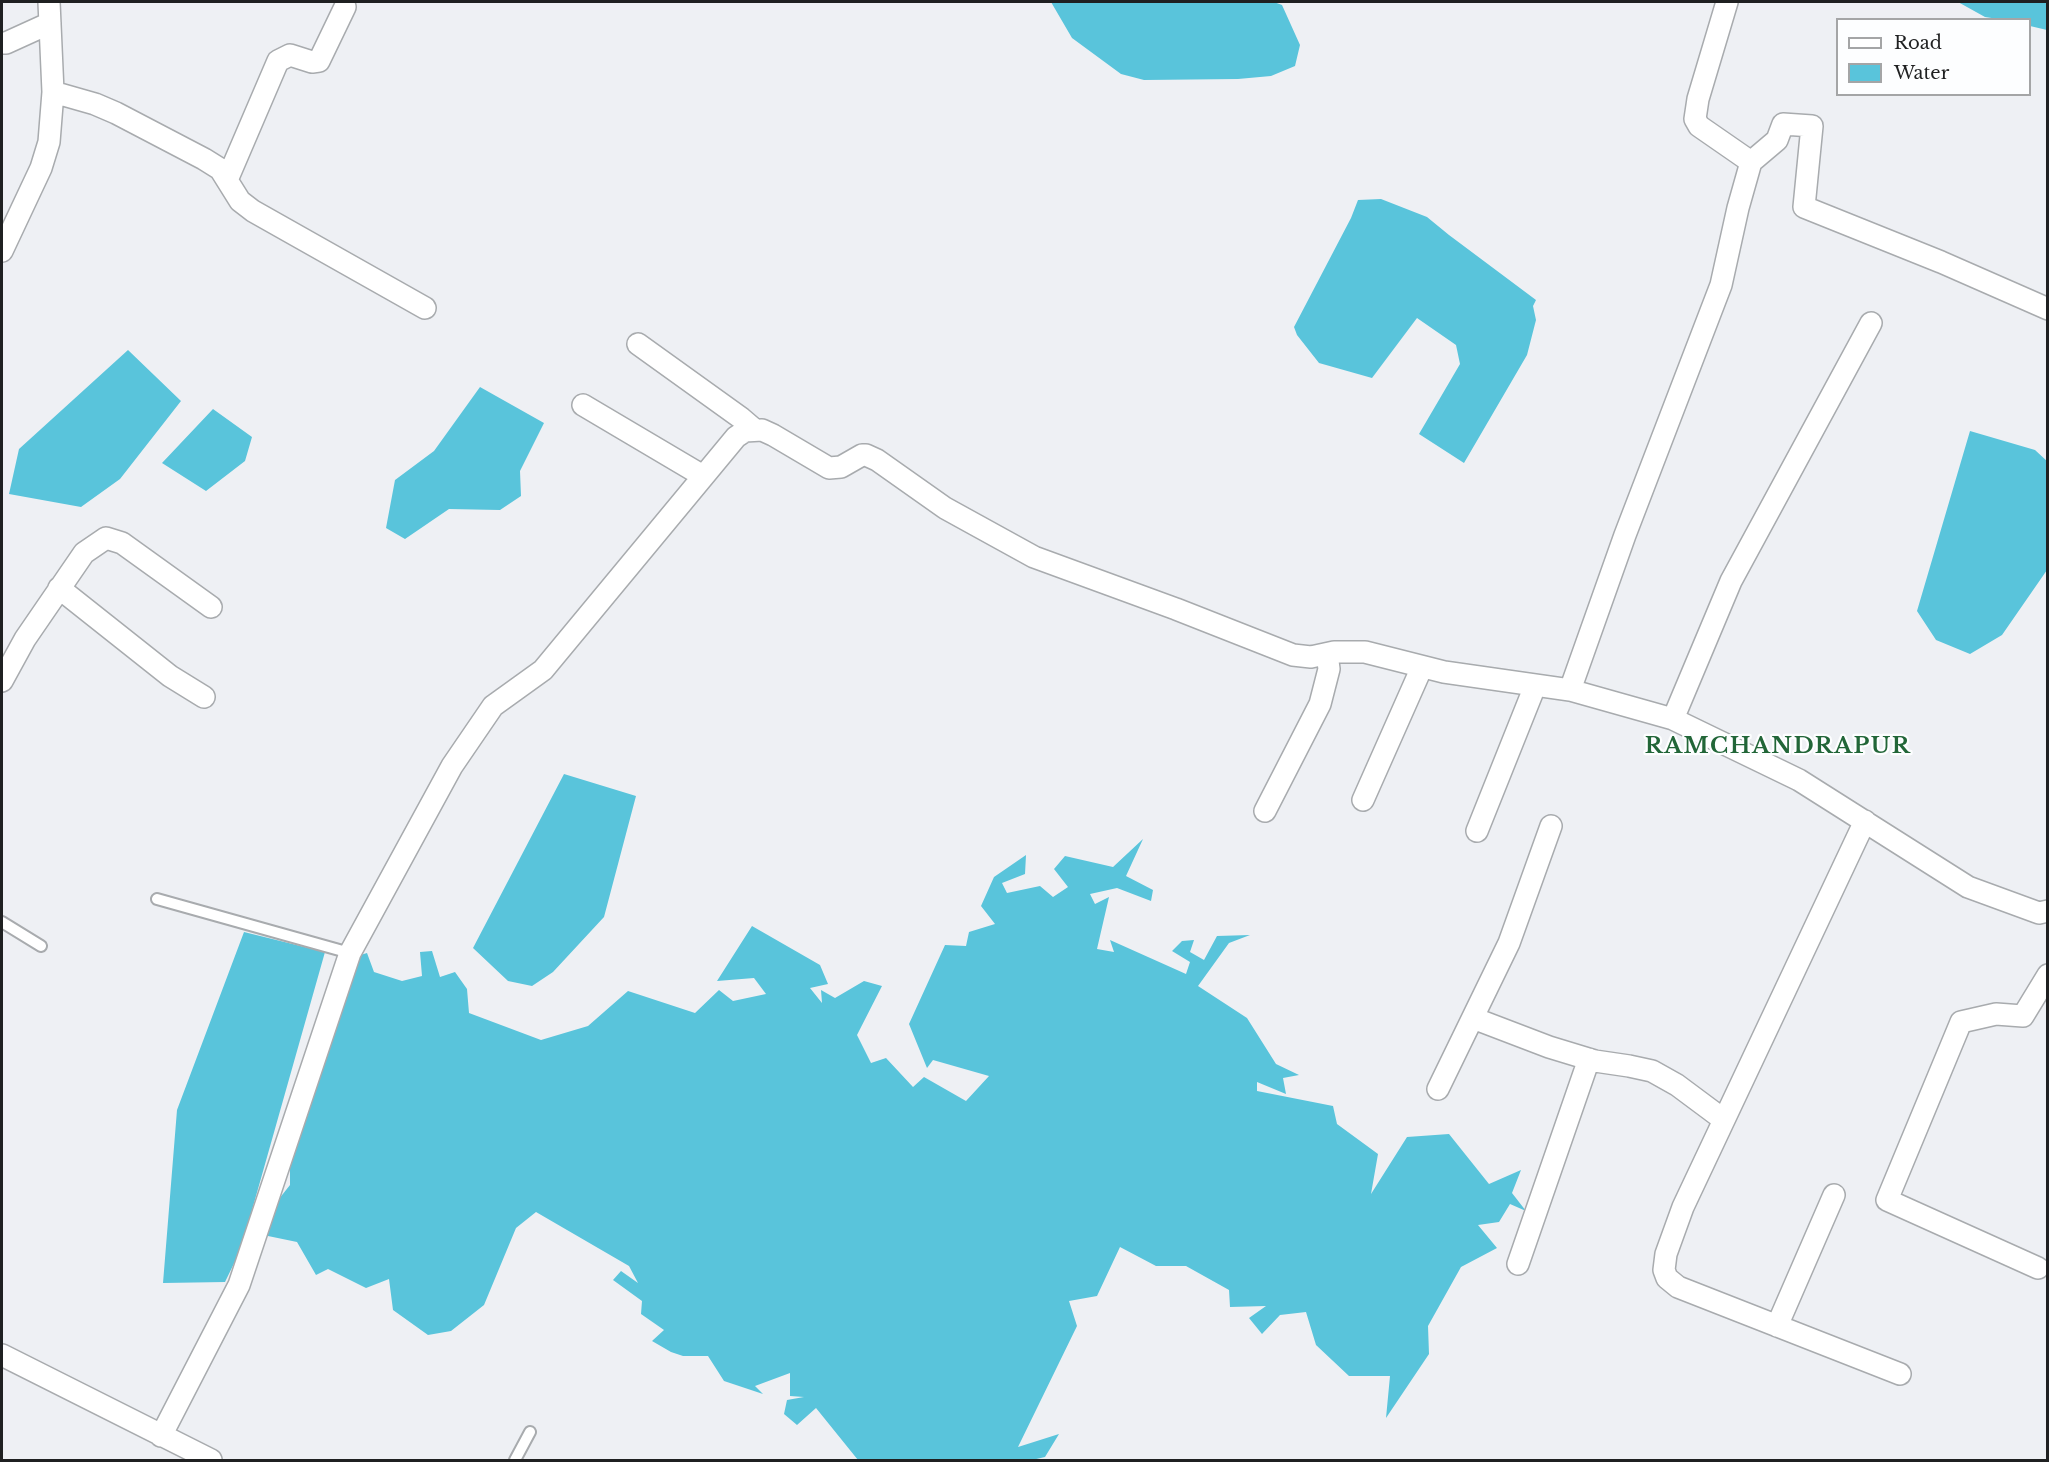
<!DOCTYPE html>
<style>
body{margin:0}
#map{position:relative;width:2049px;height:1462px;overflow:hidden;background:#eef0f4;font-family:"Libre Baskerville",serif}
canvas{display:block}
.frame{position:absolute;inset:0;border:3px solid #1f2021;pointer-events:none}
.legend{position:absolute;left:1836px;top:18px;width:195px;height:78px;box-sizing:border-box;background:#fdfeff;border:2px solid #a4a5a6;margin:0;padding:8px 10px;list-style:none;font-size:18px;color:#1f2021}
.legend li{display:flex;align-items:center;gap:12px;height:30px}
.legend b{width:30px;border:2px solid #a4a5a6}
</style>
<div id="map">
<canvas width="2049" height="1462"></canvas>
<div class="frame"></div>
<ul class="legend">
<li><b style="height:8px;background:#fff"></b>Road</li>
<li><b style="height:16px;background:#59c4db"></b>Water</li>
</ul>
</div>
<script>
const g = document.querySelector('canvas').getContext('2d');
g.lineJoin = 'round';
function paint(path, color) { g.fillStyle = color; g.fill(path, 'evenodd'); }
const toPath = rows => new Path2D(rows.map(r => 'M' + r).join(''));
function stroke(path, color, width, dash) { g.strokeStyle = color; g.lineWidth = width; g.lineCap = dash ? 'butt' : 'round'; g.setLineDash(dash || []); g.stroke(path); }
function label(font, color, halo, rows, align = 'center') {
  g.font = font + ' "Libre Baskerville",serif'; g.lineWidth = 4.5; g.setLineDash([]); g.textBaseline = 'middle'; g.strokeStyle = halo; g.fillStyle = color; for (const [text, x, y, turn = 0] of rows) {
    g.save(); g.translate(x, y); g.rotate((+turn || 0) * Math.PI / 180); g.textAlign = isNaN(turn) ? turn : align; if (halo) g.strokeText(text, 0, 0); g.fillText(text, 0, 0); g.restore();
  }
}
paint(toPath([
 [1051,2,1274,2,1282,5,1300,45,1295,66,1271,76,1238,79,1144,80,1121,74,1072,38],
 [1958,2,2047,2,2047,30,2030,26,2030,20,1998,19,1985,17],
 [1381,199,1427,217,1449,235,1536,300,1533,306,1536,320,1527,355,1464,463,1419,434,1460,364,1456,345,1417,318,1372,378,1319,363,1297,335,1294,327,1351,218,1358,200],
 [128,350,181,401,120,479,81,507,9,494,19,449],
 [480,387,544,423,520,471,521,496,500,510,449,509,405,539,386,528,395,480,434,451],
 [213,409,252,437,245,461,206,491,162,463],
 [1970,431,2035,450,2048,462,2047,570,2002,635,1970,654,1936,640,1917,611],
 [564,774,636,796,604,917,553,972,532,986,508,981,473,948],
 [1143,839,1126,876,1153,890,1151,901,1117,888,1090,894,1095,904,1109,897,1097,949,1114,952,1110,940,1186,974,1190,962,1172,951,1182,941,1194,940,1190,952,1204,960,1217,936,1250,935,1229,943,1198,986,1247,1018,1276,1064,1299,1075,1283,1078,1286,1094,1257,1082,1257,1091,1333,1106,1337,1124,1378,1154,1371,1194,1407,1137,1449,1134,1489,1184,1521,1170,1512,1193,1526,1211,1510,1204,1499,1222,1478,1225,1497,1248,1461,1267,1428,1326,1429,1354,1386,1418,1390,1376,1349,1376,1316,1345,1306,1312,1280,1315,1262,1334,1249,1318,1266,1306,1230,1307,1229,1290,1186,1266,1156,1266,1120,1247,1097,1296,1069,1301,1077,1326,1018,1447,1059,1434,1045,1457,1032,1460,858,1460,816,1408,797,1425,784,1414,787,1400,804,1397,790,1396,790,1373,755,1386,763,1394,724,1381,708,1356,683,1356,671,1352,652,1341,664,1330,641,1314,642,1301,613,1280,621,1271,638,1283,629,1266,536,1212,516,1228,484,1305,451,1331,428,1335,393,1310,389,1279,366,1288,328,1269,316,1275,297,1242,268,1236,267,1214,290,1185,290,1131,354,957,367,953,374,972,402,981,422,976,420,952,432,951,440,977,455,972,467,989,469,1013,541,1040,588,1026,628,991,695,1013,719,990,733,1001,766,994,754,978,717,981,752,926,820,965,828,984,810,988,822,1003,821,990,835,998,864,981,882,986,857,1035,871,1063,886,1058,913,1087,924,1077,966,1101,989,1076,933,1060,927,1068,909,1024,945,945,966,946,969,932,995,924,981,906,994,877,1026,855,1025,874,1002,883,1007,893,1040,886,1053,897,1068,887,1054,869,1065,856,1113,867],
 [244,932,325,952,241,1249,225,1282,163,1283,177,1110]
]), '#59c4db');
const lane = toPath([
 [157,899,350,953],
 [2,922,41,946],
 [515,1460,530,1432]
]);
const street = toPath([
 [1727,2,1698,99,1695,119,1699,126,1751,162,1777,140,1783,124,1812,126,1804,207,1941,262,2048,309],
 [2,43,6,43,50,23],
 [53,92,95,104,116,113,204,159,220,169,240,201,253,211,425,308],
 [227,180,278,61,290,55,312,62,319,61,345,7],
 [2,251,41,168,49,142,53,92,49,2],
 [638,344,741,418,755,430],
 [583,405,703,476],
 [59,588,170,676,204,697],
 [2,681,25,639,84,553,106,538,122,543,211,607],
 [1570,690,1625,535,1721,285,1738,208,1751,162],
 [1673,719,1731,581,1871,323],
 [1363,800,1422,667],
 [1265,811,1320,704,1329,669,1327,654],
 [1865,821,1683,1207,1666,1254,1664,1270,1667,1278,1678,1287,1900,1374],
 [1477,831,1535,686],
 [1473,1018,1549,1047,1595,1061,1629,1066,1652,1071,1677,1085,1724,1120],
 [1438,1089,1509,943,1551,826],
 [1518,1264,1589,1059],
 [2038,1268,1887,1200,1961,1022,1996,1014,2023,1016,2048,975],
 [1777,1326,1834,1195],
 [2,1355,211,1460],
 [161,1436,239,1285,350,953,452,766,493,706,543,670,736,437,745,431,762,430,773,435,829,468,841,467,862,455,866,455,877,460,945,508,1034,557,1176,609,1293,655,1311,657,1334,652,1365,652,1444,672,1570,690,1673,719,1799,780,1968,887,2039,913,2048,911]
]);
stroke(lane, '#a8abae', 14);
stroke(street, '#a8abae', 24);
stroke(lane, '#fff', 10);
stroke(street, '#fff', 21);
g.letterSpacing = '1.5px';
label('bold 22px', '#226638', '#fdfeff', [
 ["RAMCHANDRAPUR",1778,747]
]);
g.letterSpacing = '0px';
</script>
